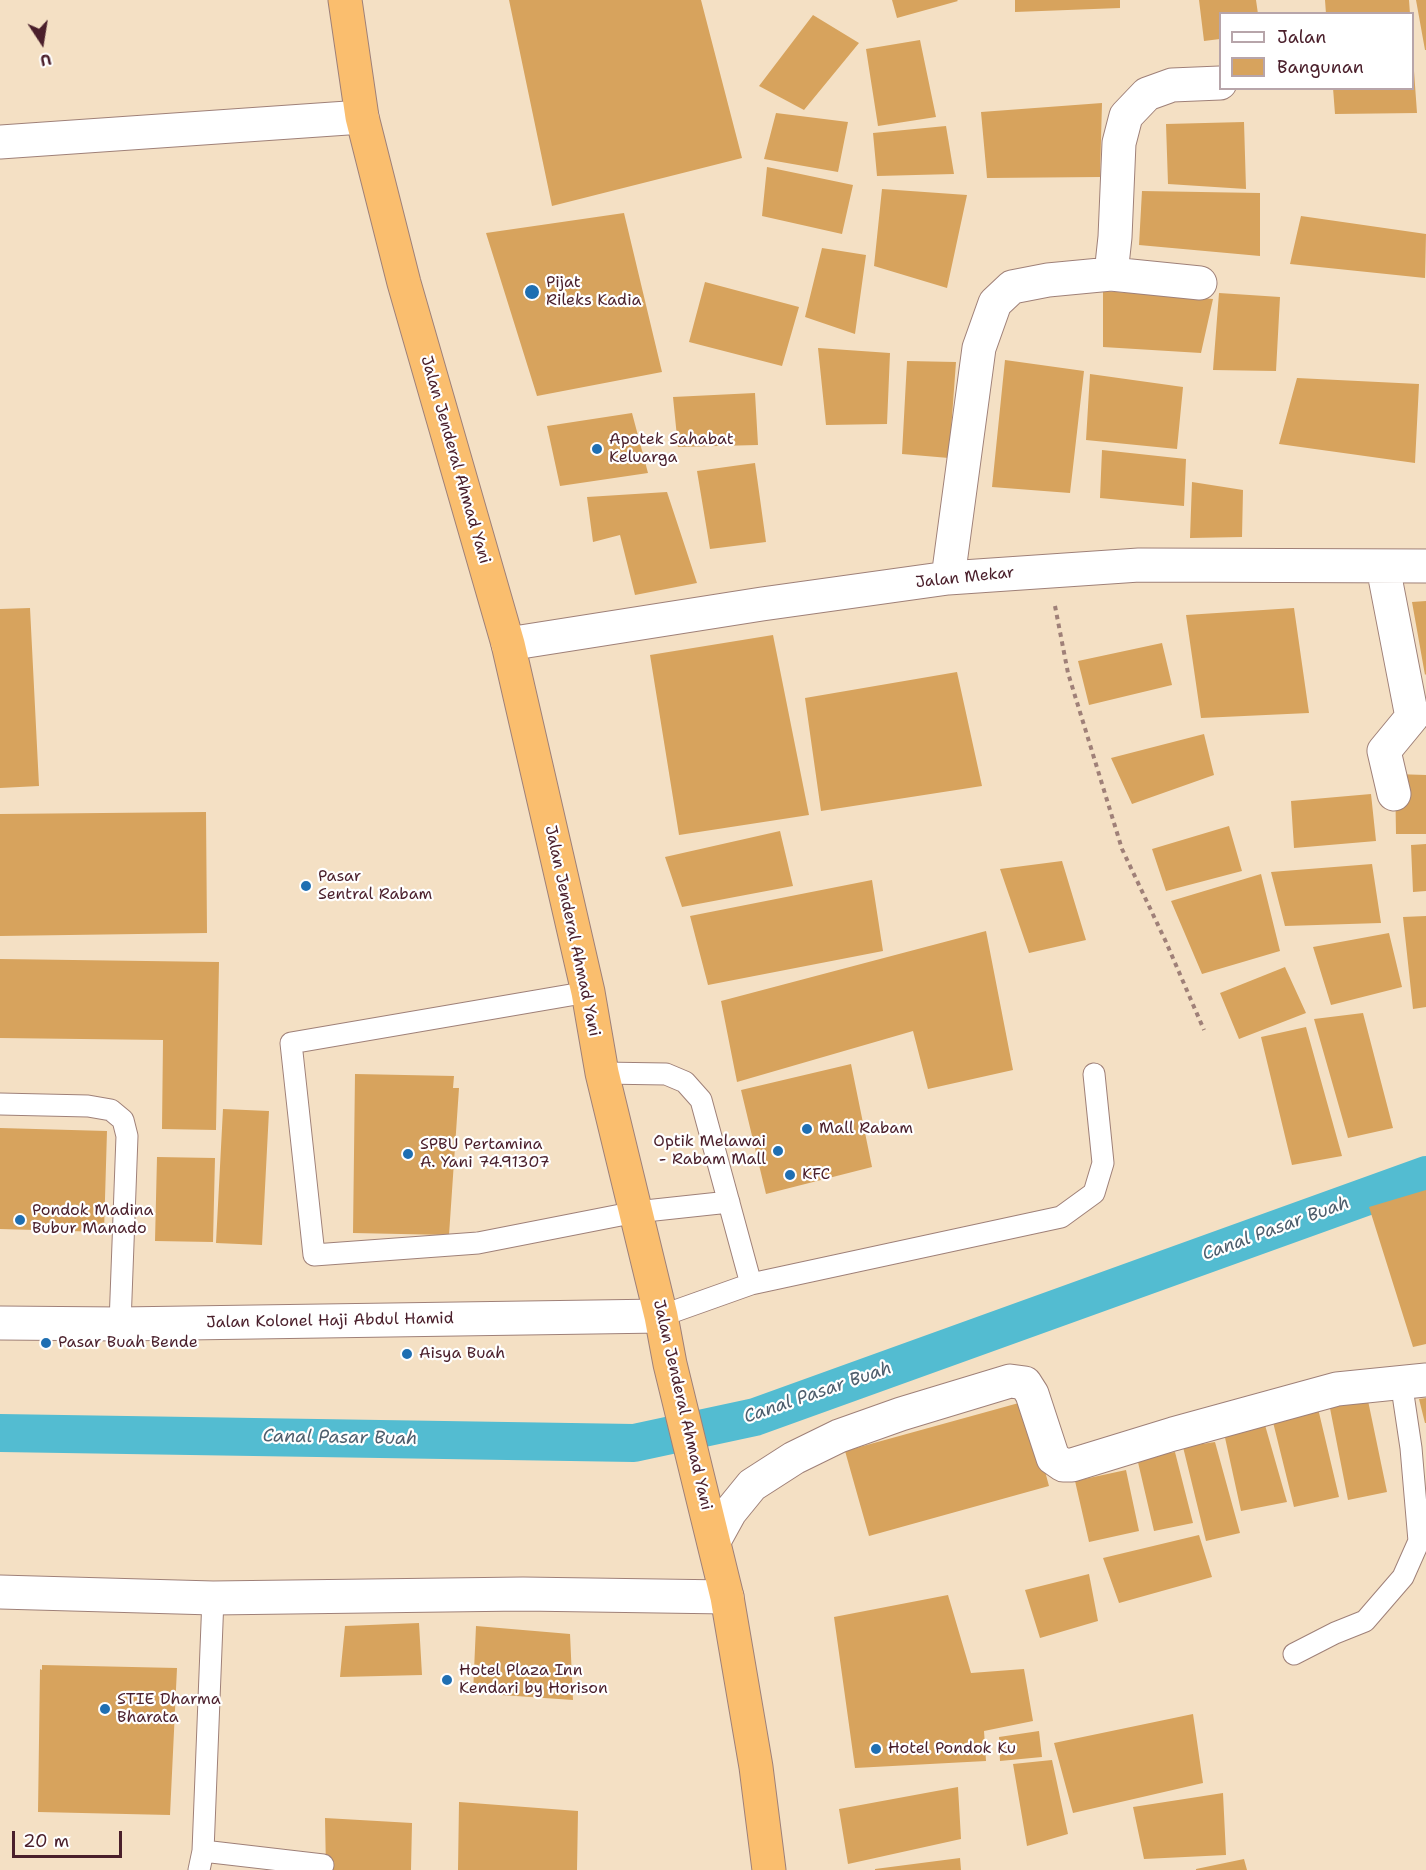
<!DOCTYPE html>
<style>
body{margin:0}
#map{position:relative;width:1426px;height:1870px;overflow:hidden;background:#f4e0c4;font-family:"Shantell Sans",sans-serif}
canvas{display:block}
.legend{position:absolute;left:1219px;top:12px;width:195px;height:78px;box-sizing:border-box;background:#fff;border:2px solid #b7a5aa;margin:0;padding:8px 10px;list-style:none;font-size:18px;color:#4a1f2b}
.legend li{display:flex;align-items:center;gap:12px;height:30px}
.legend b{width:30px;border:2px solid #b7a5aa}
.north{position:absolute;left:12px;top:12px;width:60px;height:60px;-webkit-text-stroke:4px #fff;paint-order:stroke;rotate:168deg;font-size:16px;font-weight:700;line-height:24px;text-align:center;color:#4a1f2b}
.north::after{content:'';display:block;margin:auto;width:21px;height:27px;background:#4a1f2b;clip-path:polygon(50% 0,100% 100%,50% 72%,0 100%)}
.scale{position:absolute;left:12px;top:1831px;width:110px;height:27px;box-sizing:border-box;border:3px solid #4a1f2b;border-top:0;padding-left:8px;font-size:18px;line-height:21px;white-space:nowrap;color:#4a1f2b;-webkit-text-stroke:4px #fff;paint-order:stroke}
</style>
<div id="map">
<canvas width="1426" height="1870"></canvas>
<ul class="legend">
<li><b style="height:8px;background:#fff"></b>Jalan</li>
<li><b style="height:16px;background:#d7a35d"></b>Bangunan</li>
</ul>
<div class="north">U</div>
<div class="scale">20 m</div>
</div>
<script>
const g = document.querySelector('canvas').getContext('2d');
g.lineJoin = 'round';
const toPath = rows => new Path2D(rows.map(r => 'M' + r).join(''));
function stroke(path, color, width, dash) { g.strokeStyle = color; g.lineWidth = width; g.lineCap = dash ? 'butt' : 'round'; g.setLineDash(dash || []); g.stroke(path); }
function paint(path, color) { g.fillStyle = color; g.fill(path, 'evenodd'); }
function label(font, color, halo, rows, align = 'center') {
  g.font = font + ' "Shantell Sans",sans-serif'; g.lineWidth = 4.5; g.setLineDash([]); g.textBaseline = 'middle'; g.strokeStyle = halo; g.fillStyle = color; for (const [text, x, y, turn = 0] of rows) {
    g.save(); g.translate(x, y); g.rotate((+turn || 0) * Math.PI / 180); g.textAlign = isNaN(turn) ? turn : align; if (halo) g.strokeText(text, 0, 0); g.fillText(text, 0, 0); g.restore();
  }
}
stroke(toPath([
 [0,1433,634,1443,755,1417,1426,1175]
]), '#53bcd1', 38);
paint(toPath([
 [509,0,701,0,742,158,552,206],
 [892,0,957,0,958,1,897,18],
 [1015,0,1120,0,1120,8,1015,12],
 [1199,0,1256,0,1258,14,1220,14,1220,39,1204,41],
 [1325,0,1409,0,1410,14,1326,14],
 [1416,0,1426,0,1426,50,1425,50],
 [813,15,859,43,804,110,759,86],
 [920,40,936,117,878,126,866,49],
 [1412,71,1414,71,1417,113,1335,114,1333,88,1412,88],
 [1102,103,1100,177,987,178,981,112],
 [776,113,848,122,838,172,764,159],
 [1244,122,1246,189,1168,184,1166,124],
 [946,126,954,174,877,176,873,133],
 [767,167,853,185,842,234,762,216],
 [882,189,967,195,947,288,874,266],
 [1142,191,1260,193,1260,256,1139,245],
 [624,213,662,372,537,396,486,233],
 [1301,216,1426,234,1425,278,1290,264],
 [822,248,866,255,855,334,805,317],
 [705,282,799,307,782,366,689,342],
 [1103,291,1213,299,1201,353,1103,347],
 [1219,293,1280,297,1276,371,1213,370],
 [818,348,890,353,887,424,826,425],
 [1005,360,1084,371,1070,493,992,487],
 [907,361,956,362,949,458,902,454],
 [1090,374,1183,387,1177,449,1086,440],
 [1297,378,1419,384,1415,463,1279,444],
 [755,393,758,445,678,447,673,397],
 [632,413,648,473,560,486,547,426],
 [1102,450,1186,459,1184,506,1100,498],
 [755,463,766,542,710,549,697,471],
 [1192,482,1243,490,1242,537,1190,538],
 [667,492,697,583,635,595,620,535,593,542,587,497],
 [1426,601,1426,674,1425,675,1412,602],
 [30,608,39,786,0,788,0,609],
 [1294,608,1309,713,1201,718,1186,615],
 [773,635,809,815,679,835,650,655],
 [1162,643,1172,685,1089,705,1078,661],
 [957,672,982,786,821,811,805,698],
 [1204,734,1214,775,1132,804,1111,758],
 [1395,774,1426,775,1426,834,1396,834],
 [1371,794,1376,841,1294,848,1291,801],
 [206,812,207,933,0,936,0,814],
 [1229,826,1242,871,1166,891,1152,849],
 [780,831,793,886,682,907,665,857],
 [1426,844,1426,891,1413,892,1411,845],
 [1062,861,1086,940,1029,953,1000,869],
 [1372,864,1381,923,1285,926,1271,872],
 [1261,874,1280,951,1202,974,1171,901],
 [872,880,883,951,708,985,690,916],
 [1426,916,1426,1007,1413,1009,1403,917],
 [986,931,1013,1070,928,1089,913,1031,737,1082,721,1001],
 [1389,933,1402,987,1331,1005,1313,947],
 [0,959,219,962,216,1130,162,1129,163,1040,0,1038],
 [1285,967,1306,1013,1239,1039,1220,993],
 [1363,1013,1393,1128,1348,1138,1314,1019],
 [1306,1027,1342,1156,1292,1165,1261,1037],
 [851,1064,872,1167,766,1194,741,1090],
 [355,1074,454,1076,453,1088,459,1088,449,1235,353,1233],
 [223,1109,269,1111,262,1245,216,1243],
 [0,1128,107,1131,104,1232,0,1229],
 [157,1157,215,1158,213,1242,155,1241],
 [1426,1190,1426,1344,1413,1347,1369,1207],
 [1366,1391,1387,1492,1348,1500,1328,1398],
 [1426,1398,1426,1423,1425,1423,1419,1399],
 [1316,1400,1339,1497,1294,1507,1270,1410],
 [1026,1401,1049,1486,869,1536,845,1451],
 [1265,1425,1287,1502,1241,1511,1224,1433],
 [1215,1442,1240,1533,1206,1541,1183,1447],
 [1175,1452,1193,1523,1154,1531,1137,1458],
 [1126,1470,1139,1531,1089,1542,1075,1481],
 [1199,1535,1212,1577,1119,1603,1103,1558],
 [1089,1574,1098,1621,1040,1638,1025,1590],
 [948,1595,971,1673,1024,1669,1033,1721,984,1731,986,1761,855,1768,834,1617],
 [419,1623,422,1675,340,1677,345,1626],
 [476,1626,570,1634,573,1700,473,1693],
 [42,1665,177,1668,170,1815,38,1812,40,1669,42,1670],
 [1193,1714,1203,1783,1073,1813,1054,1743],
 [1039,1731,1042,1757,1000,1761,999,1737],
 [1052,1760,1068,1834,1027,1846,1013,1764],
 [958,1787,961,1839,848,1864,839,1809],
 [1223,1793,1226,1855,1144,1859,1133,1807],
 [459,1802,578,1811,577,1870,458,1870],
 [325,1818,412,1823,411,1870,326,1870],
 [960,1858,961,1870,875,1870,875,1869],
 [1244,1859,1247,1870,1196,1870,1196,1869]
]), '#d7a35d');
const service = toPath([
 [588,992,291,1043,314,1255,478,1243,636,1212,729,1202],
 [602,1073,666,1074,685,1082,701,1100,751,1284],
 [0,1104,88,1106,111,1110,123,1120,127,1136,120,1324],
 [661,1316,751,1284,1061,1217,1094,1193,1103,1163,1094,1074],
 [1294,1654,1335,1633,1365,1621,1403,1577,1419,1541,1411,1448,1401,1381],
 [203,1851,323,1865],
 [199,1870,203,1851,213,1598]
]);
const minor = toPath([
 [1111,274,1200,283],
 [1383,567,1412,717,1384,751,1394,794],
 [948,578,979,348,995,303,1012,287,1048,280,1111,274,1115,237,1119,143,1126,116,1147,94,1172,85,1220,83],
 [508,644,762,604,948,578,1139,565,1426,566],
 [0,1323,120,1324,661,1316],
 [714,1541,730,1512,752,1485,794,1458,839,1436,901,1414,1010,1381,1025,1383,1032,1394,1053,1458,1063,1465,1072,1465,1173,1434,1337,1389,1426,1380],
 [0,1592,213,1598,523,1594,727,1597]
]);
const tertiary = toPath([
 [0,142,362,117]
]);
const trunk = toPath([
 [345,0,362,117,404,283,508,644,588,992,602,1073,661,1316,670,1364,727,1597,756,1767,769,1870]
]);
stroke(service, '#9f8078', 23);
stroke(minor, '#9f8078', 35);
stroke(tertiary, '#9f8078', 35);
stroke(trunk, '#9f8078', 35);
stroke(toPath([
 [1055,606,1068,673,1122,849,1166,942,1204,1030]
]), '#9f8078', 4, [4.5, 4.5]);
stroke(service, '#fff', 21);
stroke(minor, '#fff', 33);
stroke(tertiary, '#fff', 33);
stroke(trunk, '#fabe6e', 33);
for (const [x, y, r, color] of [
 [532,292,8,"#1f6fb2"],
 [597,449,6,"#1f6fb2"],
 [306,886,6,"#1f6fb2"],
 [807,1129,6,"#1f6fb2"],
 [778,1151,6,"#1f6fb2"],
 [408,1154,6,"#1f6fb2"],
 [790,1175,6,"#1f6fb2"],
 [20,1220,6,"#1f6fb2"],
 [46,1343,6,"#1f6fb2"],
 [407,1354,6,"#1f6fb2"],
 [447,1680,6,"#1f6fb2"],
 [105,1709,6,"#1f6fb2"],
 [876,1749,6,"#1f6fb2"]
]) { const dot = new Path2D(); dot.arc(x, y, r, 0, 2 * Math.PI); g.fillStyle = color; g.fill(dot); stroke(dot, '#fff', 2); }
label('16px', '#4a1f2b', '#fff', [
 ["Pijat",546,283],
 ["Rileks Kadia",546,301],
 ["Apotek Sahabat",609,440],
 ["Keluarga",609,458],
 ["Pasar",318,877],
 ["Sentral Rabam",318,895],
 ["Mall Rabam",819,1129],
 ["Optik Melawai",766,1142,"right"],
 ["- Rabam Mall",766,1160,"right"],
 ["SPBU Pertamina",420,1145],
 ["A. Yani 74.91307",420,1163],
 ["KFC",802,1175],
 ["Pondok Madina",32,1211],
 ["Bubur Manado",32,1229],
 ["Pasar Buah Bende",58,1343],
 ["Aisya Buah",419,1354],
 ["Hotel Plaza Inn",459,1671],
 ["Kendari by Horison",459,1689],
 ["STIE Dharma",117,1700],
 ["Bharata",117,1718],
 ["Hotel Pondok Ku",888,1749]
], 'left');
label('16px', '#4a1f2b', '#fff', [
 ["Jalan Jenderal Ahmad Yani",455,460,74],
 ["Jalan Mekar",965,578,-6],
 ["Jalan Jenderal Ahmad Yani",572,931,78],
 ["Jalan Kolonel Haji Abdul Hamid",330,1321,-1],
 ["Jalan Jenderal Ahmad Yani",682,1405,77]
]);
label('italic 18px', '#4e5e6d', '#fff', [
 ["Canal Pasar Buah",1276,1229,-20],
 ["Canal Pasar Buah",818,1393,-19],
 ["Canal Pasar Buah",340,1438,1]
]);
</script>
